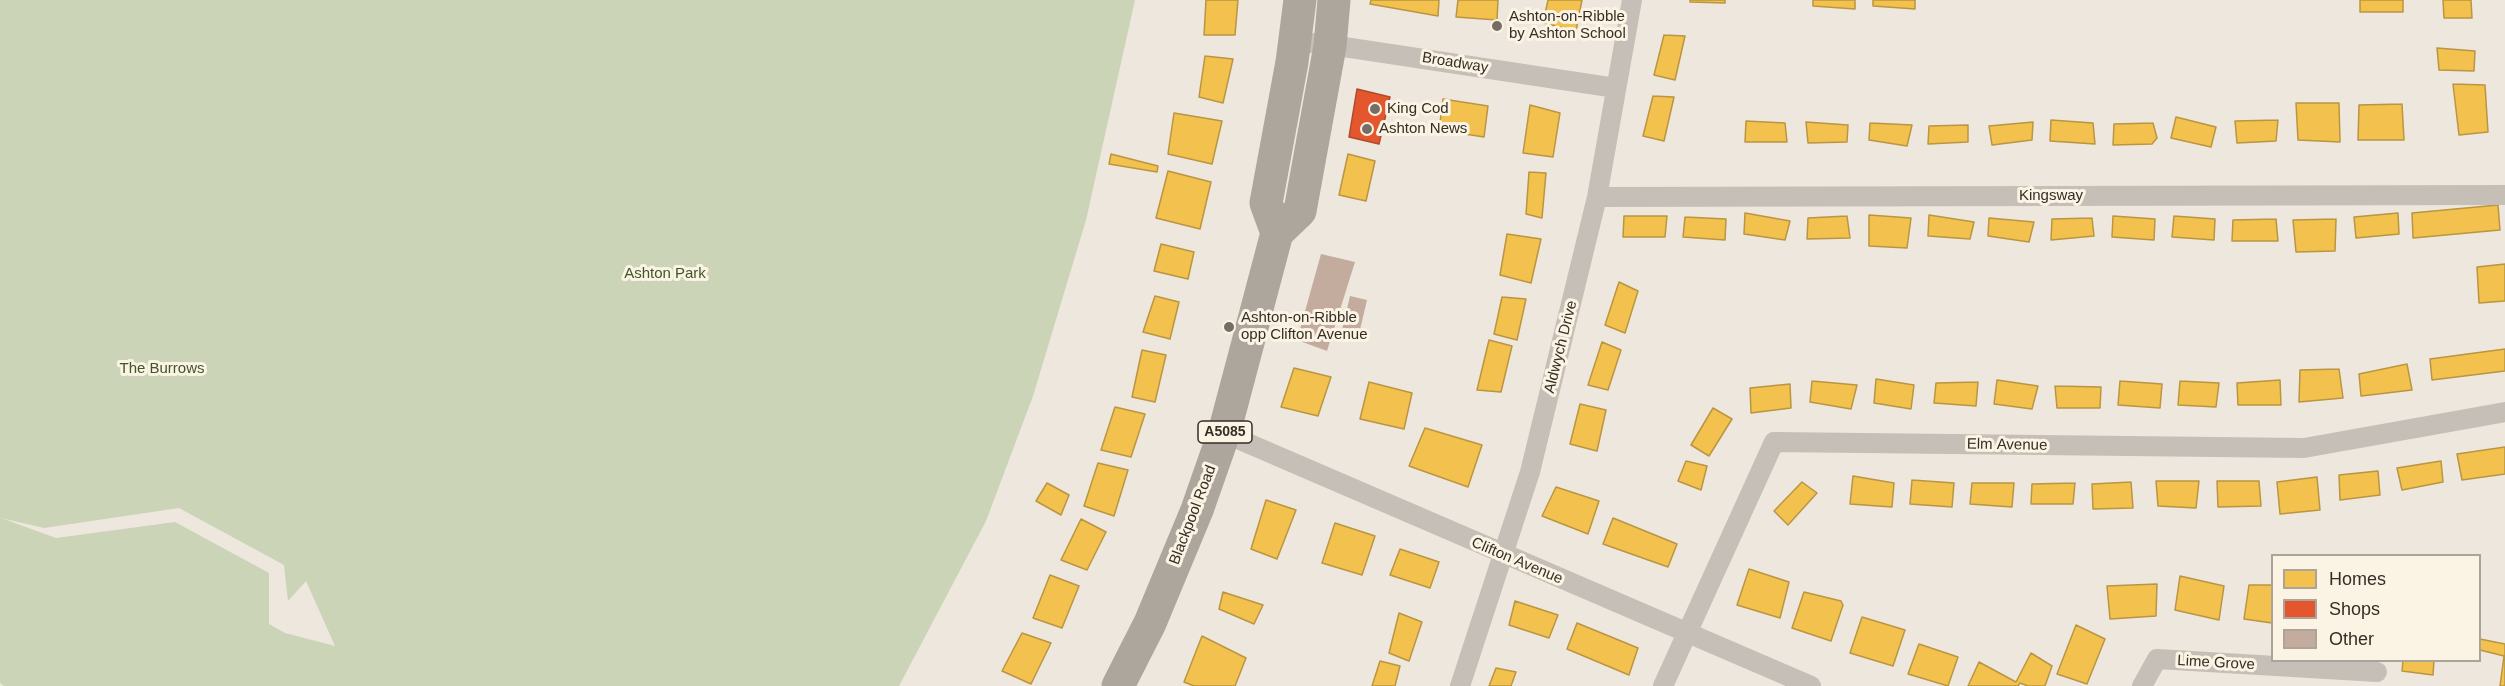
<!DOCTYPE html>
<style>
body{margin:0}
#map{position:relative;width:2505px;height:686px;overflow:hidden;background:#ede7dd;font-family:Helvetica,sans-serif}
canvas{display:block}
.legend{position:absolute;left:2271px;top:554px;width:210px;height:108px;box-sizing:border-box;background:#fbf3e4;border:2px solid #aca498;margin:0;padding:8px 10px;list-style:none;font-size:18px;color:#362d25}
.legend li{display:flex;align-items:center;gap:12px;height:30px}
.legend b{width:30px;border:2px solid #aca498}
</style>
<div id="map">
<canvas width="2505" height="686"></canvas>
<ul class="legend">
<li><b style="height:16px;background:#f2c14e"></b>Homes</li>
<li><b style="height:16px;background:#e4572e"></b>Shops</li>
<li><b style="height:16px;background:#c3ac9d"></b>Other</li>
</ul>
</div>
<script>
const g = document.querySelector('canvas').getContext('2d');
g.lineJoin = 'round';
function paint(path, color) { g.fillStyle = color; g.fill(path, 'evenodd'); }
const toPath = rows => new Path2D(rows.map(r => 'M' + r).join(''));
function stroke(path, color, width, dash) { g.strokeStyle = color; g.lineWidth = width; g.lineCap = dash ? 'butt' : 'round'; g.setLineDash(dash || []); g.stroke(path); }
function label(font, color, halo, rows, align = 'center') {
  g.font = font + ' Helvetica,sans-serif'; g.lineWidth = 6; g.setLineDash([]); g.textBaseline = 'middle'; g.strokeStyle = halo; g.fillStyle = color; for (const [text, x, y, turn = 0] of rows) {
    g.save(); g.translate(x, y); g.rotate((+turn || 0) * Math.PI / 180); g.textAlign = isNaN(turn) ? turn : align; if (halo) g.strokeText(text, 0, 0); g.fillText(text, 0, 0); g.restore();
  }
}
paint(toPath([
 [0,0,1135,0,1086,220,1033,396,986,521,899,686,4,686,0,683],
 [179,508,284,565,288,601,306,581,335,646,285,633,269,624,269,573,175,522,56,538,1,518,44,528]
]), '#cbd4b6');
const homes = toPath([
 [1206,0,1238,0,1235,35,1204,35,1206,0],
 [1371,0,1439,0,1438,16,1370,4,1371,0],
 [1458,0,1498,0,1497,20,1456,17,1458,0],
 [1548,0,1582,0,1576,31,1543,23,1548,0],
 [1690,0,1725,0,1725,3,1690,2,1690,0],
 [1813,0,1855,0,1855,9,1813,6,1813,0],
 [1873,0,1915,0,1915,9,1873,6,1873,0],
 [2360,0,2403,0,2403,12,2360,12,2360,0],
 [2443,0,2471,0,2472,18,2444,18,2443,0],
 [1664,35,1685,36,1675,80,1654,75,1664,35],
 [2437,48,2475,51,2474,71,2439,70,2437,48],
 [1205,56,1233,59,1223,103,1199,97,1205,56],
 [2453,84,2485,85,2488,132,2459,135,2453,84],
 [1653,96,1674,97,1664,141,1643,136,1653,96],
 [1443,99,1488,106,1484,137,1439,130,1443,99],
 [2296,103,2339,103,2340,142,2298,140,2296,103],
 [2402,104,2404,140,2358,140,2359,105,2402,104],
 [1530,105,1560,113,1553,157,1523,153,1530,105],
 [1174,113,1222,121,1212,164,1168,154,1174,113],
 [2176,117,2216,127,2211,147,2171,138,2176,117],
 [2051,120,2093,123,2095,144,2050,141,2051,120],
 [2278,120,2276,141,2237,143,2235,121,2278,120],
 [1746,121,1785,123,1787,142,1745,142,1746,121],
 [1806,122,1848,125,1847,142,1808,143,1806,122],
 [2033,122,2032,140,1992,145,1989,126,2033,122],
 [1870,123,1912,125,1907,146,1869,140,1870,123],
 [2153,123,2157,138,2152,144,2113,145,2114,124,2153,123],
 [1968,125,1968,142,1928,144,1929,126,1968,125],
 [1111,154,1158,166,1157,172,1109,164,1111,154],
 [1348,154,1375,161,1366,201,1339,195,1348,154],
 [1168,171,1211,182,1200,229,1156,218,1168,171],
 [1529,172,1546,173,1542,218,1526,214,1529,172],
 [2498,205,2500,230,2413,238,2412,213,2498,205],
 [1745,213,1790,221,1785,240,1744,234,1745,213],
 [2398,213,2399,234,2356,238,2354,217,2398,213],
 [1869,215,1911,218,1907,248,1869,246,1869,215],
 [1929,215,1974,222,1970,239,1928,236,1929,215],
 [1624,216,1667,216,1665,237,1623,237,1624,216],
 [1847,216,1850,238,1807,239,1808,218,1847,216],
 [2113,216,2155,219,2154,240,2112,237,2113,216],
 [2174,216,2215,219,2214,240,2172,237,2174,216],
 [1685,217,1726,219,1725,240,1683,237,1685,217],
 [1989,218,2034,222,2029,242,1988,236,1989,218],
 [2092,218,2094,236,2051,240,2052,219,2092,218],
 [2276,219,2278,241,2232,241,2233,220,2276,219],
 [2336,219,2335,251,2296,252,2293,220,2336,219],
 [1507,234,1541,239,1531,283,1500,275,1507,234],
 [1161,244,1194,252,1188,279,1154,271,1161,244],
 [2505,264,2505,301,2479,303,2477,267,2505,264],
 [1619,282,1638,291,1625,333,1605,325,1619,282],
 [1155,296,1179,302,1170,339,1143,332,1155,296],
 [1502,297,1526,299,1517,340,1494,334,1502,297],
 [1489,340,1512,346,1501,392,1477,390,1489,340],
 [1602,342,1621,350,1608,390,1588,385,1602,342],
 [2505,349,2505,371,2432,380,2430,359,2505,349],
 [1142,350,1166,355,1155,402,1132,397,1142,350],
 [2407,364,2412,390,2361,396,2359,374,2407,364],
 [1294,368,1331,377,1318,416,1281,407,1294,368],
 [2339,369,2343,398,2299,402,2300,370,2339,369],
 [1876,379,1914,385,1911,409,1874,403,1876,379],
 [1997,380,2038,386,2032,409,1994,404,1997,380],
 [2280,380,2281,405,2238,405,2237,383,2280,380],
 [1812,381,1857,385,1851,409,1810,402,1812,381],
 [2120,381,2162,384,2160,408,2118,405,2120,381],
 [2180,381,2219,383,2216,407,2178,405,2180,381],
 [1369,382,1412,393,1404,429,1360,419,1369,382],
 [1978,382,1976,406,1934,403,1936,383,1978,382],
 [1790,384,1791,408,1751,413,1750,388,1790,384],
 [2055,386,2101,387,2100,408,2057,408,2055,386],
 [1580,404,1606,410,1597,451,1570,444,1580,404],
 [1115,407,1145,414,1131,457,1101,450,1115,407],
 [1713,408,1732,419,1709,456,1691,445,1713,408],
 [1425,428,1482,445,1468,487,1409,466,1425,428],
 [2505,447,2505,474,2462,480,2457,454,2505,447],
 [1686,461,1707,466,1701,490,1678,481,1686,461],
 [2441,461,2443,482,2402,490,2397,468,2441,461],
 [1098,463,1128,470,1114,516,1084,506,1098,463],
 [2378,471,2380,495,2340,500,2339,475,2378,471],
 [1853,476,1894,483,1892,507,1850,504,1853,476],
 [2317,477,2320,510,2280,514,2277,482,2317,477],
 [1912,480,1954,483,1952,507,1910,504,1912,480],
 [2156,481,2199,481,2196,508,2158,506,2156,481],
 [2217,481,2259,481,2261,506,2218,507,2217,481],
 [1802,482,1817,493,1788,525,1774,511,1802,482],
 [2131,482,2133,508,2093,509,2092,484,2131,482],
 [1047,483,1069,495,1061,515,1036,501,1047,483],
 [1972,483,2014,483,2012,507,1970,504,1972,483],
 [2075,483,2073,504,2031,504,2032,484,2075,483],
 [1556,487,1599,501,1588,534,1542,516,1556,487],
 [1266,500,1296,510,1277,559,1251,549,1266,500],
 [1613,518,1677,544,1668,567,1603,544,1613,518],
 [1081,519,1106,532,1087,570,1061,560,1081,519],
 [1335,523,1375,536,1362,575,1322,563,1335,523],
 [1400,549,1439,562,1430,588,1390,575,1400,549],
 [1749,569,1789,582,1780,618,1737,605,1749,569],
 [1050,575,1079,586,1062,628,1033,618,1050,575],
 [2180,576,2224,586,2219,620,2175,610,2180,576],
 [2157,584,2156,616,2110,619,2107,586,2157,584],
 [2249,585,2272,585,2272,623,2244,619,2249,585],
 [1223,592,1263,605,1254,624,1219,609,1223,592],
 [1804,592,1841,601,1843,605,1831,641,1792,628,1804,592],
 [1515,601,1558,615,1549,638,1509,625,1515,601],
 [1399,613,1422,622,1409,661,1389,653,1399,613],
 [1862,617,1905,630,1893,666,1850,653,1862,617],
 [1577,623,1638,648,1629,675,1567,649,1577,623],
 [2076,625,2105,639,2087,684,2057,674,2076,625],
 [1022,633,1051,643,1031,684,1002,671,1022,633],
 [1202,636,1246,658,1235,686,1194,686,1184,682,1202,636],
 [2480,639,2505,644,2505,686,2500,686,2504,656,2480,650,2480,639],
 [1919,644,1958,657,1948,686,1908,674,1919,644],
 [2031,653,2052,666,2045,686,2028,686,2020,683,2018,686,1968,686,1979,662,2016,682,2031,653],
 [2403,660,2434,660,2433,675,2402,671,2403,660],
 [1380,661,1400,666,1395,686,1372,686,1380,661],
 [1496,668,1516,672,1511,686,1489,686,1496,668]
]);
paint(homes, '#f2c14e');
stroke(homes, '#ba9542', 1.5);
const shops = toPath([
 [1357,89,1390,97,1379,144,1349,137,1357,89]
]);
paint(shops, '#e4572e');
stroke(shops, '#b04a2b', 1.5);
paint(toPath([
 [1321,254,1355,262,1327,351,1297,340],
 [1350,296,1367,300,1359,334,1342,330]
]), '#c3ac9d');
stroke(toPath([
 [1294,41,1344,47,1616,88],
 [1597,197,2505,195],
 [1224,433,1811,686],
 [1460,686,1530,472,1597,197,1632,0],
 [1663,686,1774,442,2304,448,2505,412],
 [2142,686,2157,659,2377,672]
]), '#c5bfb7', 20);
stroke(toPath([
 [1277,233,1266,203,1292,62,1300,0],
 [1118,686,1150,623,1197,510,1224,433,1277,233,1300,211,1330,46,1334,0]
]), '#aca69d', 33);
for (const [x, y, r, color] of [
 [1497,26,6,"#766e65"],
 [1375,109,6,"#766e65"],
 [1367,129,6,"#766e65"],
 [1229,327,6,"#766e65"]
]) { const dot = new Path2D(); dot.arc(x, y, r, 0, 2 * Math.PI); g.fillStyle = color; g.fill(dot); stroke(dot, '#fbf3e4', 2); }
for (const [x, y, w] of [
 [1225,432,54]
]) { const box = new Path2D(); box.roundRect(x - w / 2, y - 11, w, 22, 4.5); g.fillStyle = '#fbf3e4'; g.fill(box); stroke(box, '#362d25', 1.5); }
label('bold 14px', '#362d25', null, [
 ["A5085",1225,432]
]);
label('15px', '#362d25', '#fbf3e4', [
 ["Ashton-on-Ribble",1509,17],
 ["by Ashton School",1509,34],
 ["King Cod",1387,109],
 ["Ashton News",1379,129],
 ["Ashton-on-Ribble",1241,318],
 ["opp Clifton Avenue",1241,335]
], 'left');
label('15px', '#362d25', '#fbf3e4', [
 ["Broadway",1455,63,9],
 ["Kingsway",2051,196],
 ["Aldwych Drive",1561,347,-76],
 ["Elm Avenue",2007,445,1],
 ["Blackpool Road",1193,515,-69],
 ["Clifton Avenue",1517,561,23],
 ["Lime Grove",2216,663,3]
]);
label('15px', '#405727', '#fbf3e4', [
 ["Ashton Park",665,274],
 ["The Burrows",162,369]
]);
</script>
